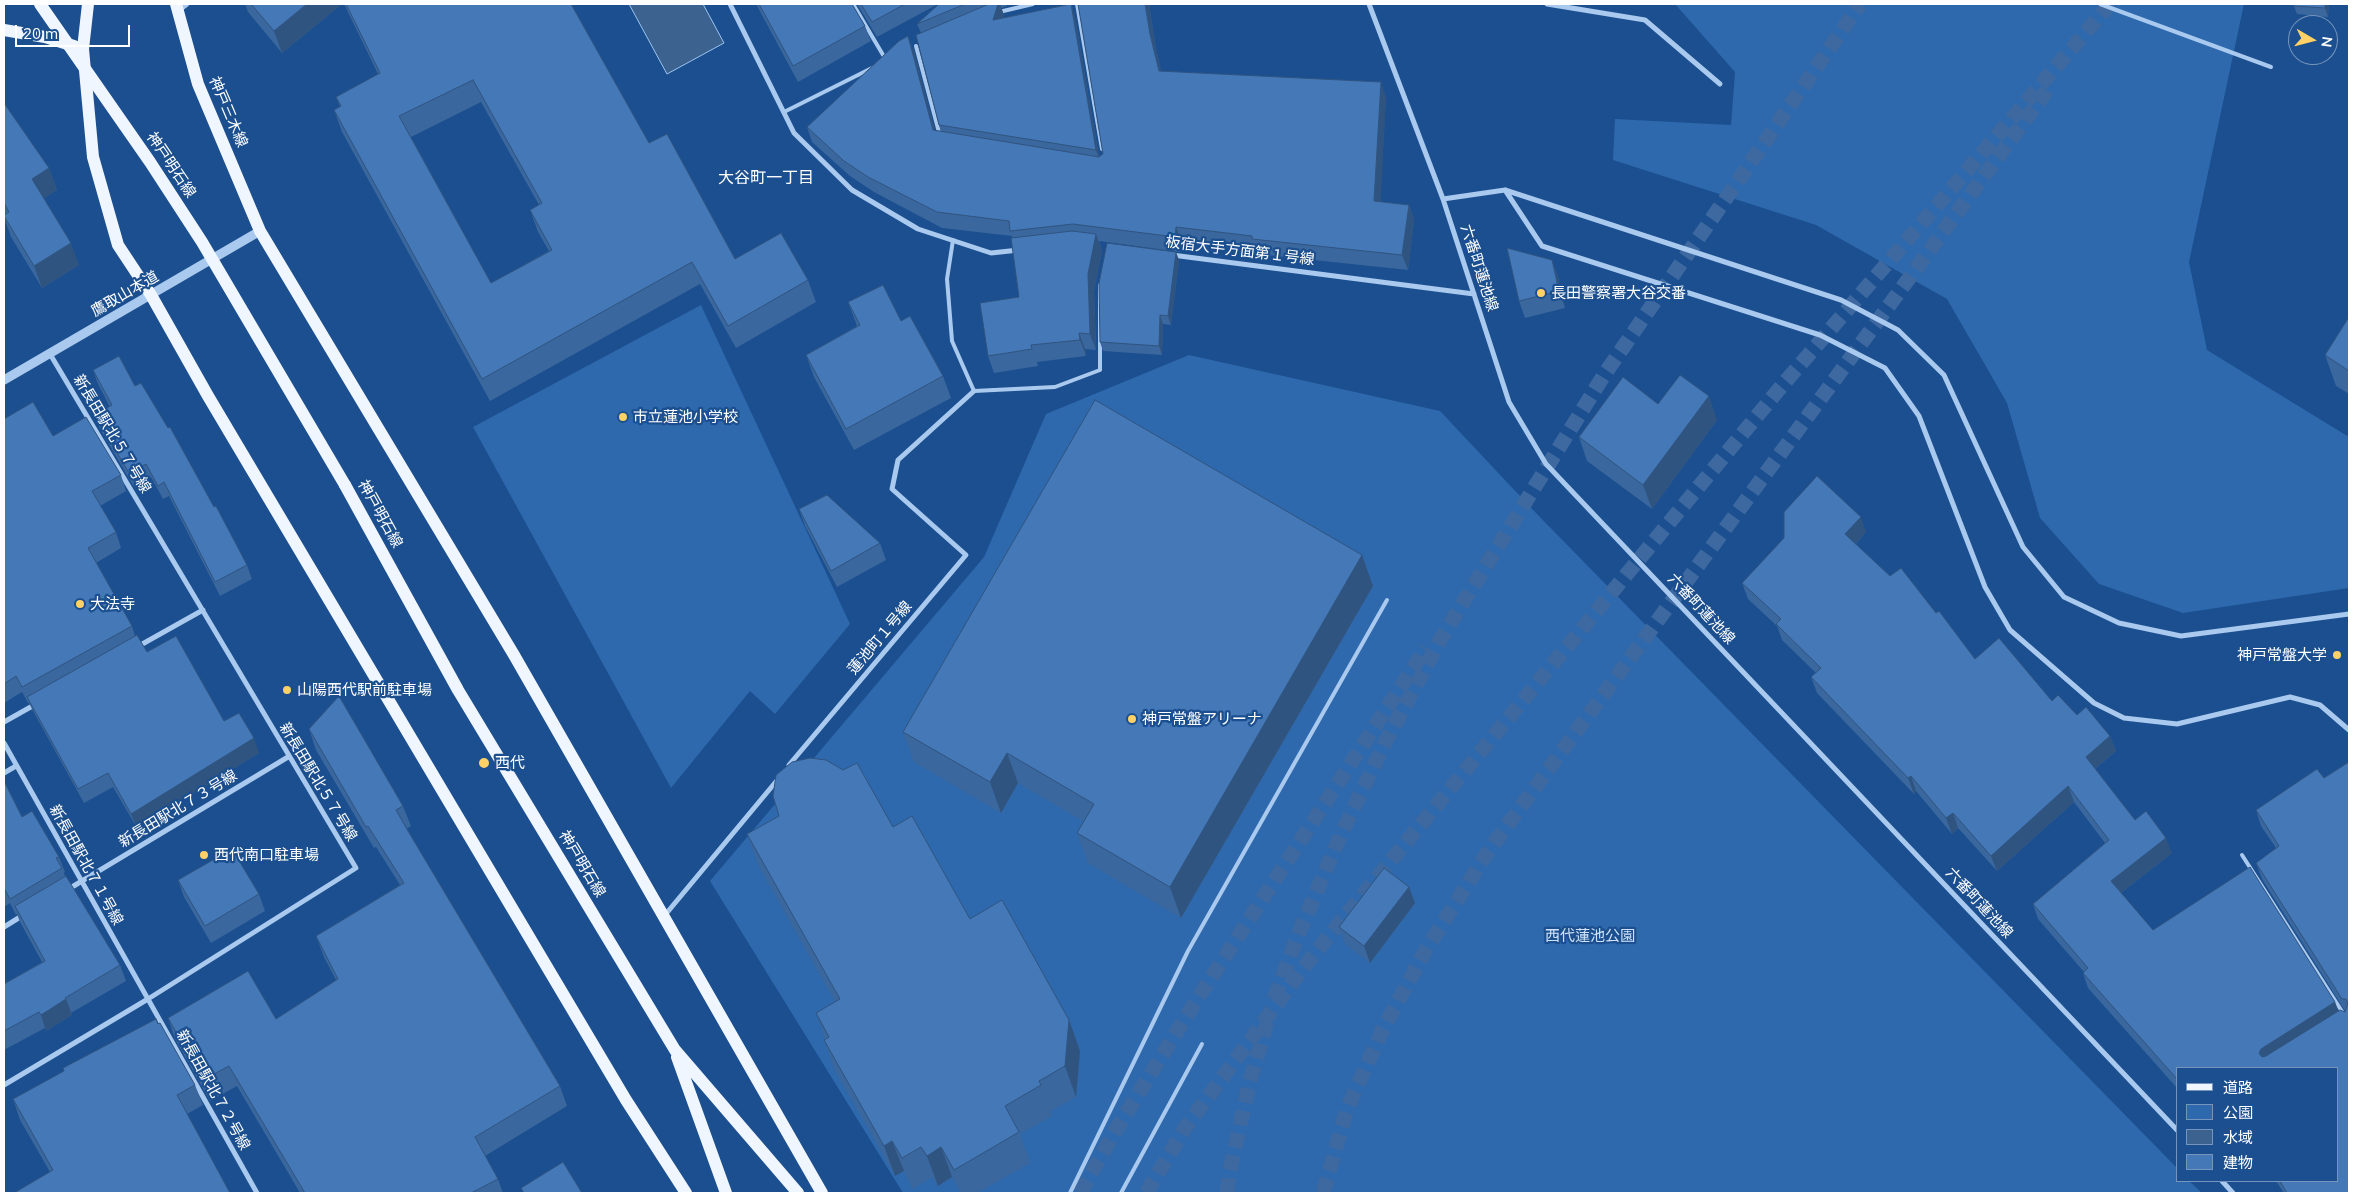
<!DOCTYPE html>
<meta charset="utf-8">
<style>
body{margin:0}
#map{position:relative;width:2353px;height:1197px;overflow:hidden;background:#1b4f8f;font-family:Mulish,"Noto Sans JP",sans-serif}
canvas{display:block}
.frame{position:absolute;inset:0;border:5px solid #fff;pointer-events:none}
.legend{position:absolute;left:2176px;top:1067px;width:162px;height:115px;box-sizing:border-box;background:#1b4f8f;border:1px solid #7695bc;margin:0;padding:6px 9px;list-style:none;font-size:15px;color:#fff}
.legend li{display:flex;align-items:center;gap:10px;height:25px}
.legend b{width:25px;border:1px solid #7695bc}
.north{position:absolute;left:2288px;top:15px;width:50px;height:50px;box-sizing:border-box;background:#1b4f8f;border:1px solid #7695bc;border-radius:50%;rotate:98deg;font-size:14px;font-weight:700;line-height:20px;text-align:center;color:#fff}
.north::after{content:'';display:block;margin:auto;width:18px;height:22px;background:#ffd166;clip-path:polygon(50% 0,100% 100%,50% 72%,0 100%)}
.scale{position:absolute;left:15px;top:25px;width:115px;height:22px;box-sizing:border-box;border:2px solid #fff;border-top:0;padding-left:6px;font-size:15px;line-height:18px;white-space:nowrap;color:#fff;-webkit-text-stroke:4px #1b4f8f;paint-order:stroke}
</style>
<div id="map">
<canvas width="2353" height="1197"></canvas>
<div class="frame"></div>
<ul class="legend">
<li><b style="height:6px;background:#f0f6ff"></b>道路</li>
<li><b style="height:14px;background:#2e69ad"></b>公園</li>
<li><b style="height:14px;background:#3c6290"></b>水域</li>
<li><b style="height:14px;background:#4478b7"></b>建物</li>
</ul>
<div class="north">N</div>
<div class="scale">20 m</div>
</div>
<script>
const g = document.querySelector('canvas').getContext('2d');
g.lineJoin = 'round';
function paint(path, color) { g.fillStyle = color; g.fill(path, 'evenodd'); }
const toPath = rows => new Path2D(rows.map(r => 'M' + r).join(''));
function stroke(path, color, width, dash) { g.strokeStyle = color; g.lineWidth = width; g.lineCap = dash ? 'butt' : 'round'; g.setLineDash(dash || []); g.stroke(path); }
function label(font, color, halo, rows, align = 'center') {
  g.font = font + ' Mulish,"Noto Sans JP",sans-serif'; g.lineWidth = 4.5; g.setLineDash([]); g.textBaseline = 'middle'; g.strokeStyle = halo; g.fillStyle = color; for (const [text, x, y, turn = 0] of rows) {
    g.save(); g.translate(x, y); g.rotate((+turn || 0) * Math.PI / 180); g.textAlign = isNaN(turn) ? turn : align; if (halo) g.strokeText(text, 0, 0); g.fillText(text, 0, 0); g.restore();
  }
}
paint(toPath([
 [1675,4,2244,4,2189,262,2207,350,2349,437,2349,588,2183,613,2099,584,2040,518,2007,403,1947,299,1816,225,1613,160,1615,119,1731,125,1735,72],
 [701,305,850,624,775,714,750,691,671,788,473,427],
 [1189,355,1440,411,1536,513,2177,1168,2177,1181,2189,1181,2202,1193,903,1193,710,881,984,557,1046,414]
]), '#2e69ad');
const water = toPath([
 [629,4,703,4,724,43,667,74,629,4]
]);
paint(water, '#3c6290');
stroke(water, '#9cc4f0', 1);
stroke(toPath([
 [1274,999,1298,935,1341,834,1386,741,1440,640,1604,375,1860,4],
 [1080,1193,1114,1133,1194,1004,1426,648],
 [1146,1193,1185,1128,1310,959,1780,388,2110,4],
 [1227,1193,1229,1174,1250,1081,1267,1023],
 [1323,1193,1347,1109,1383,1029,1424,953,1487,853,2048,89]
]), '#3d69a0', 15, [15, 8]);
stroke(toPath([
 [853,4,886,60],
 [1077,4,1102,149],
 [2100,4,2271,67],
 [999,12,1033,4],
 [916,46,940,136],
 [784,112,872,68],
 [953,240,947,279,952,341,974,391,1055,387,1100,370,1100,285],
 [2242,855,2343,1013],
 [1070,1193,1188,951,1387,600],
 [1121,1193,1202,1044]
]), '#a9c9ee', 4);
stroke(toPath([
 [730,4,794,133,852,190,918,229,991,253,1019,250],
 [1369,4,1443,199,1509,402,1546,464,2177,1130],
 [1547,4,1645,20,1720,84],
 [178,11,187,4],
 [1505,190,1542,246,1820,335,1885,368,1919,416,1985,587,2010,630,2094,703,2124,718,2177,724,2290,697,2320,705,2349,730],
 [1443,199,1505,190,1841,300,1898,330,1944,375,2023,547,2064,597,2119,623,2181,636,2349,614],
 [1172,255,1474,294],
 [137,647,203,610],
 [4,722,36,704],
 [4,743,257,1193],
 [789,765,966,555,892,489,898,460,974,391],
 [4,773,16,766],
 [67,890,288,757],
 [665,915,779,778],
 [4,927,25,914],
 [4,1085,148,999,356,868,50,354],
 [2222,1181,2233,1193]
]), '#a9c9ee', 5);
stroke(toPath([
 [4,380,260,231]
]), '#a9c9ee', 9);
stroke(toPath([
 [88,4,83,49,93,157,118,245,151,295,208,396,626,1100,686,1193],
 [176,4,198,84,260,231,514,655,822,1193],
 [4,30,45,37,74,46],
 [345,485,458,690,675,1050,798,1193],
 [677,1057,726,1193]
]), '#f0f6ff', 12);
stroke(toPath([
 [40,4,150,162,202,242,345,485]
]), '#f0f6ff', 12);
paint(toPath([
 [245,4,342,4,282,53,248,12],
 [344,4,571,4,649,143,735,259,808,280,816,302,736,348,700,284,490,401,342,132,334,110,340,107,336,97,378,74],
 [481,102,539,205,530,210,538,232,549,251,491,283,411,137],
 [756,4,852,4,865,26,871,41,798,82],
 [857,4,938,4,877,37],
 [939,4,1007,4,1007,6,1001,8,1004,15,1003,18,1075,17,1099,156,1103,154,1078,4,1149,4,1156,49,1161,71,1386,97,1380,202,1409,205,1414,220,1408,270,1257,254,1256,251,1182,242,1180,252,1099,241,1102,251,1094,291,1096,350,1085,349,1086,356,1037,362,1038,366,994,373,988,356,1019,297,1012,236,942,228,874,192,850,176,812,142,807,127,914,51,935,130,941,131,939,125,921,33,917,24],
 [2329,4,2328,17,2297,14,2294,6],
 [4,103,49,168,57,190,44,198,79,265,42,288,11,237,4,217,5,214,4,211],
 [1179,260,1171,325,1163,324,1162,355,1103,351,1100,342],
 [1552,260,1558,277,1565,308,1525,318,1519,301],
 [848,302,901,321,943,376,951,398,854,450,814,377,806,355,857,326],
 [2349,317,2349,394,2336,386,2325,355],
 [93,370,135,386,214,507,247,565,252,579,220,596,169,496,163,499,151,477,134,487,100,429,95,415,110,407,98,384],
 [1658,404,1717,420,1652,509,1587,461,1579,437],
 [4,419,53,436,121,475,126,491,100,506,116,532,121,548,96,563,132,626,135,636,147,652,259,753,137,828,113,787,84,803,33,711,29,703,28,703,22,692,4,703],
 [799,509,880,543,886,560,837,587,805,526],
 [1866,532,1856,544,1890,576,1936,613,1975,659,2052,701,2110,736,2116,751,2095,769,2135,820,2172,853,2121,893,2153,930,2335,1002,2338,1011,2345,1012,2345,1011,2262,879,2256,863,2276,848,2261,826,2256,810,2324,778,2349,762,2349,1193,2284,1193,2276,1181,2337,1181,2177,1068,2177,1088,2088,988,2083,973,2084,972,2038,919,2033,904,2105,843,2074,802,1997,871,1958,828,1952,834,1916,791,1914,794,1817,693,1811,677,1816,673,1782,640,1777,626,1748,599,1742,583],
 [1373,586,1181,918,1088,863,1077,833,1083,821,1018,783,1001,813,914,762,903,732],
 [309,729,403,806,411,826,406,829,560,1086,567,1106,485,1156,498,1179,503,1193,300,1193,237,1086,210,1101,175,1039,168,1018,276,1019,336,980,324,957,316,936,400,885,376,847,374,848,316,750],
 [4,781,22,817,59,857,65,872,64,873,65,876,120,965,126,981,71,1013,72,1015,46,1031,45,1028,4,1050,4,984,42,962,20,922,17,914,16,915,10,903,4,907],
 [893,827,970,919,1069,1020,1080,1051,1076,1097,1051,1111,1052,1116,1020,1134,1030,1163,977,1193,961,1193,952,1177,938,1186,932,1177,913,1189,904,1171,895,1176,835,1071,824,1040,825,1039,816,1013,835,1002,758,865,747,834],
 [178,880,259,894,265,911,211,943,184,897],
 [1415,903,1370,963,1345,944,1339,927],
 [195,1085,203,1105,187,1114,50,1172,20,1120,13,1099]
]), '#3a679d');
paint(toPath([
 [307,4,342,4,282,53,274,31],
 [998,4,1000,4,1004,15,998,34,993,20],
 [1071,4,1075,17,1100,163,1096,150],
 [1145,4,1149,4,1156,49,1165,86,1159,71,1150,34],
 [2325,4,2329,4,2328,17,2325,8],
 [908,36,914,51,939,145,933,130],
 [1381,82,1386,97,1380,216,1374,201],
 [49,168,57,190,40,201,32,179],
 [1409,205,1414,220,1408,270,1402,255],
 [1176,227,1182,242,1180,252,1175,237],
 [1096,234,1102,251,1094,291,1096,350,1090,334,1088,274],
 [71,243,79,265,42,288,34,266],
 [1176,252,1179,260,1171,325,1168,316],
 [1552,260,1558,277,1565,308,1559,291],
 [1160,315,1163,324,1162,355,1159,346],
 [1079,333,1085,349,1086,356,1080,340],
 [1709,396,1717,420,1652,509,1643,485],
 [1861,517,1866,532,1851,549,1845,534],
 [1362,555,1373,586,1181,918,1170,887],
 [2110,736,2116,751,2091,772,2086,757],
 [254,738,259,753,137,828,131,814],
 [1007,753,1018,783,1001,813,990,782],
 [1911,776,1916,791,1914,794,1908,778],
 [2068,786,2074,802,1997,871,1991,856],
 [1953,813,1958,828,1952,834,1946,818],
 [2166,838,2172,853,2117,896,2111,881],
 [1409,887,1415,903,1370,963,1364,946],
 [66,999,72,1015,46,1031,41,1015],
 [2335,1002,2341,1018,2267,1064,2259,1053,2261,1049],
 [1069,1020,1080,1051,1076,1097,1065,1066],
 [892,1141,904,1171,895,1176,884,1146],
 [941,1147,952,1177,938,1186,927,1156]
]), '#305480');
const building = toPath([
 [251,4,307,4,274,31,251,4],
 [346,4,571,4,649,143,667,134,735,259,781,233,808,280,728,326,692,262,482,379,334,110,341,106,336,97,380,73,346,4],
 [473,80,542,203,530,210,552,250,491,283,399,116,473,80],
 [759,4,852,4,865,26,793,66,759,4],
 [861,4,905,4,872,22,861,4],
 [939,4,965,4,917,24,939,4],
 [989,4,998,4,993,20,1071,4,1096,150,939,125,916,35,989,4],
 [1078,4,1145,4,1150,34,1159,71,1381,82,1374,201,1409,205,1402,255,1252,239,1252,236,1176,227,1175,237,1073,224,1010,231,1009,221,937,212,868,177,844,161,807,127,899,41,908,36,933,130,1099,157,1103,154,1078,4],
 [2294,4,2325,4,2325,8,2294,6,2294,4],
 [4,103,49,168,32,179,71,243,34,266,4,216,4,215,9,212,4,203,4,103],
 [1072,231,1096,234,1088,274,1090,334,1079,333,1080,340,1031,345,1032,349,988,356,980,303,1019,297,1011,238,1072,231],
 [1107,243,1176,252,1168,316,1160,315,1159,346,1100,342,1099,283,1107,243],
 [1507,248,1552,260,1559,291,1519,301,1507,248],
 [883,285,901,321,910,316,943,376,846,429,806,355,860,325,848,302,883,285],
 [2349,317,2349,371,2325,355,2349,317],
 [119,356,135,386,141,383,168,428,170,427,214,507,216,506,247,565,215,582,164,482,158,486,146,464,129,473,95,415,112,405,93,370,119,356],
 [1680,375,1709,396,1643,485,1579,437,1623,377,1658,404,1680,375],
 [1095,400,1362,555,1170,887,1077,833,1094,804,1007,753,990,782,903,732,1095,400],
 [33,402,53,436,86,417,121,475,92,491,116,532,88,548,132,626,22,687,16,676,4,684,4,419,33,402],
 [1817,476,1861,517,1845,534,1890,576,1901,568,1936,613,1939,611,1975,659,1999,638,2052,701,2058,695,2077,715,2086,707,2110,736,2086,757,2135,820,2146,811,2166,838,2111,881,2153,930,2250,867,2335,1002,2261,1049,2259,1053,2262,1057,2266,1056,2340,1010,2345,1012,2348,1003,2346,999,2342,999,2256,863,2279,846,2256,810,2317,769,2324,778,2349,762,2349,1193,2287,1193,2280,1181,2337,1181,2337,1068,2177,1068,2177,1079,2083,973,2088,968,2033,904,2109,840,2068,786,1991,856,1953,813,1946,818,1911,776,1908,778,1811,677,1821,668,1776,624,1781,619,1742,583,1784,538,1784,512,1817,476],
 [827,495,880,543,831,571,799,509,827,495],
 [137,635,147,652,176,636,224,721,239,713,254,738,131,814,108,773,78,789,27,697,137,635],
 [339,696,403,806,396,810,408,831,560,1086,475,1137,498,1179,471,1193,305,1193,229,1066,203,1080,168,1018,248,971,276,1019,338,979,316,936,404,883,368,826,366,827,309,729,339,696],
 [810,758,826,760,843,770,857,763,893,827,912,816,970,919,1002,900,1069,1020,1065,1066,1039,1081,1041,1085,1005,1106,1019,1132,954,1170,941,1147,927,1156,921,1147,902,1158,892,1141,884,1146,824,1040,829,1037,816,1013,840,999,747,834,779,816,773,796,776,775,792,762,810,758],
 [4,781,22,817,32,811,59,857,56,858,62,868,10,899,4,888,4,781],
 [232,849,259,894,205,926,178,880,232,849],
 [1384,868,1409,887,1364,946,1339,927,1384,868],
 [66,876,120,965,65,998,66,999,41,1015,39,1012,4,1031,4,984,45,961,15,906,66,876],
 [156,1019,158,1024,160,1023,195,1085,177,1095,230,1193,14,1193,53,1170,13,1099,64,1071,63,1068,156,1019],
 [563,1162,582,1193,524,1193,521,1188,563,1162]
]);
paint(building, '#4478b7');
stroke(building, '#305480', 1);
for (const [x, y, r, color] of [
 [1541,293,5,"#ffd166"],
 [623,417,5,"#ffd166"],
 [80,604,5,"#ffd166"],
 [2337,655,5,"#ffd166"],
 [287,690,5,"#ffd166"],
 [1132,719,5,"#ffd166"],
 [484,763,6,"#ffd166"],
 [204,855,5,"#ffd166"]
]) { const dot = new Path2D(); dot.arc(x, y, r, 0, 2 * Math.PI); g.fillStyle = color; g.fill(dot); stroke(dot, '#1b4f8f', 2); }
label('15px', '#fff', '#1b4f8f', [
 ["神戸三木線",228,112,67],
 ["神戸明石線",171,165,56],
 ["板宿大手方面第１号線",1240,251,7],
 ["六番町蓮池線",1479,268,72],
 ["鷹取山本道",125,294,-30],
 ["新長田駅北５７号線",112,434,59],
 ["神戸明石線",380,514,61],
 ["六番町蓮池線",1701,609,47],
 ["蓮池町１号線",880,638,-50],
 ["新長田駅北５７号線",318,782,59],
 ["新長田駅北７３号線",178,809,-31],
 ["神戸明石線",582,864,59],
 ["新長田駅北７１号線",86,865,61],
 ["六番町蓮池線",1979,903,47],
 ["新長田駅北７２号線",213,1090,61]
]);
label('15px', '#fff', '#1b4f8f', [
 ["長田警察署大谷交番",1551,293],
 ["市立蓮池小学校",633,417],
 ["大法寺",90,604],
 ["神戸常盤大学",2327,655,"right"],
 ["山陽西代駅前駐車場",297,690],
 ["神戸常盤アリーナ",1142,719],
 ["西代",495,763],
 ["西代南口駐車場",214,855]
], 'left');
label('15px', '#cfe3fa', '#1b4f8f', [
 ["西代蓮池公園",1590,936]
]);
label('16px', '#fff', '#1b4f8f', [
 ["大谷町一丁目",766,178]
]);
</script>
